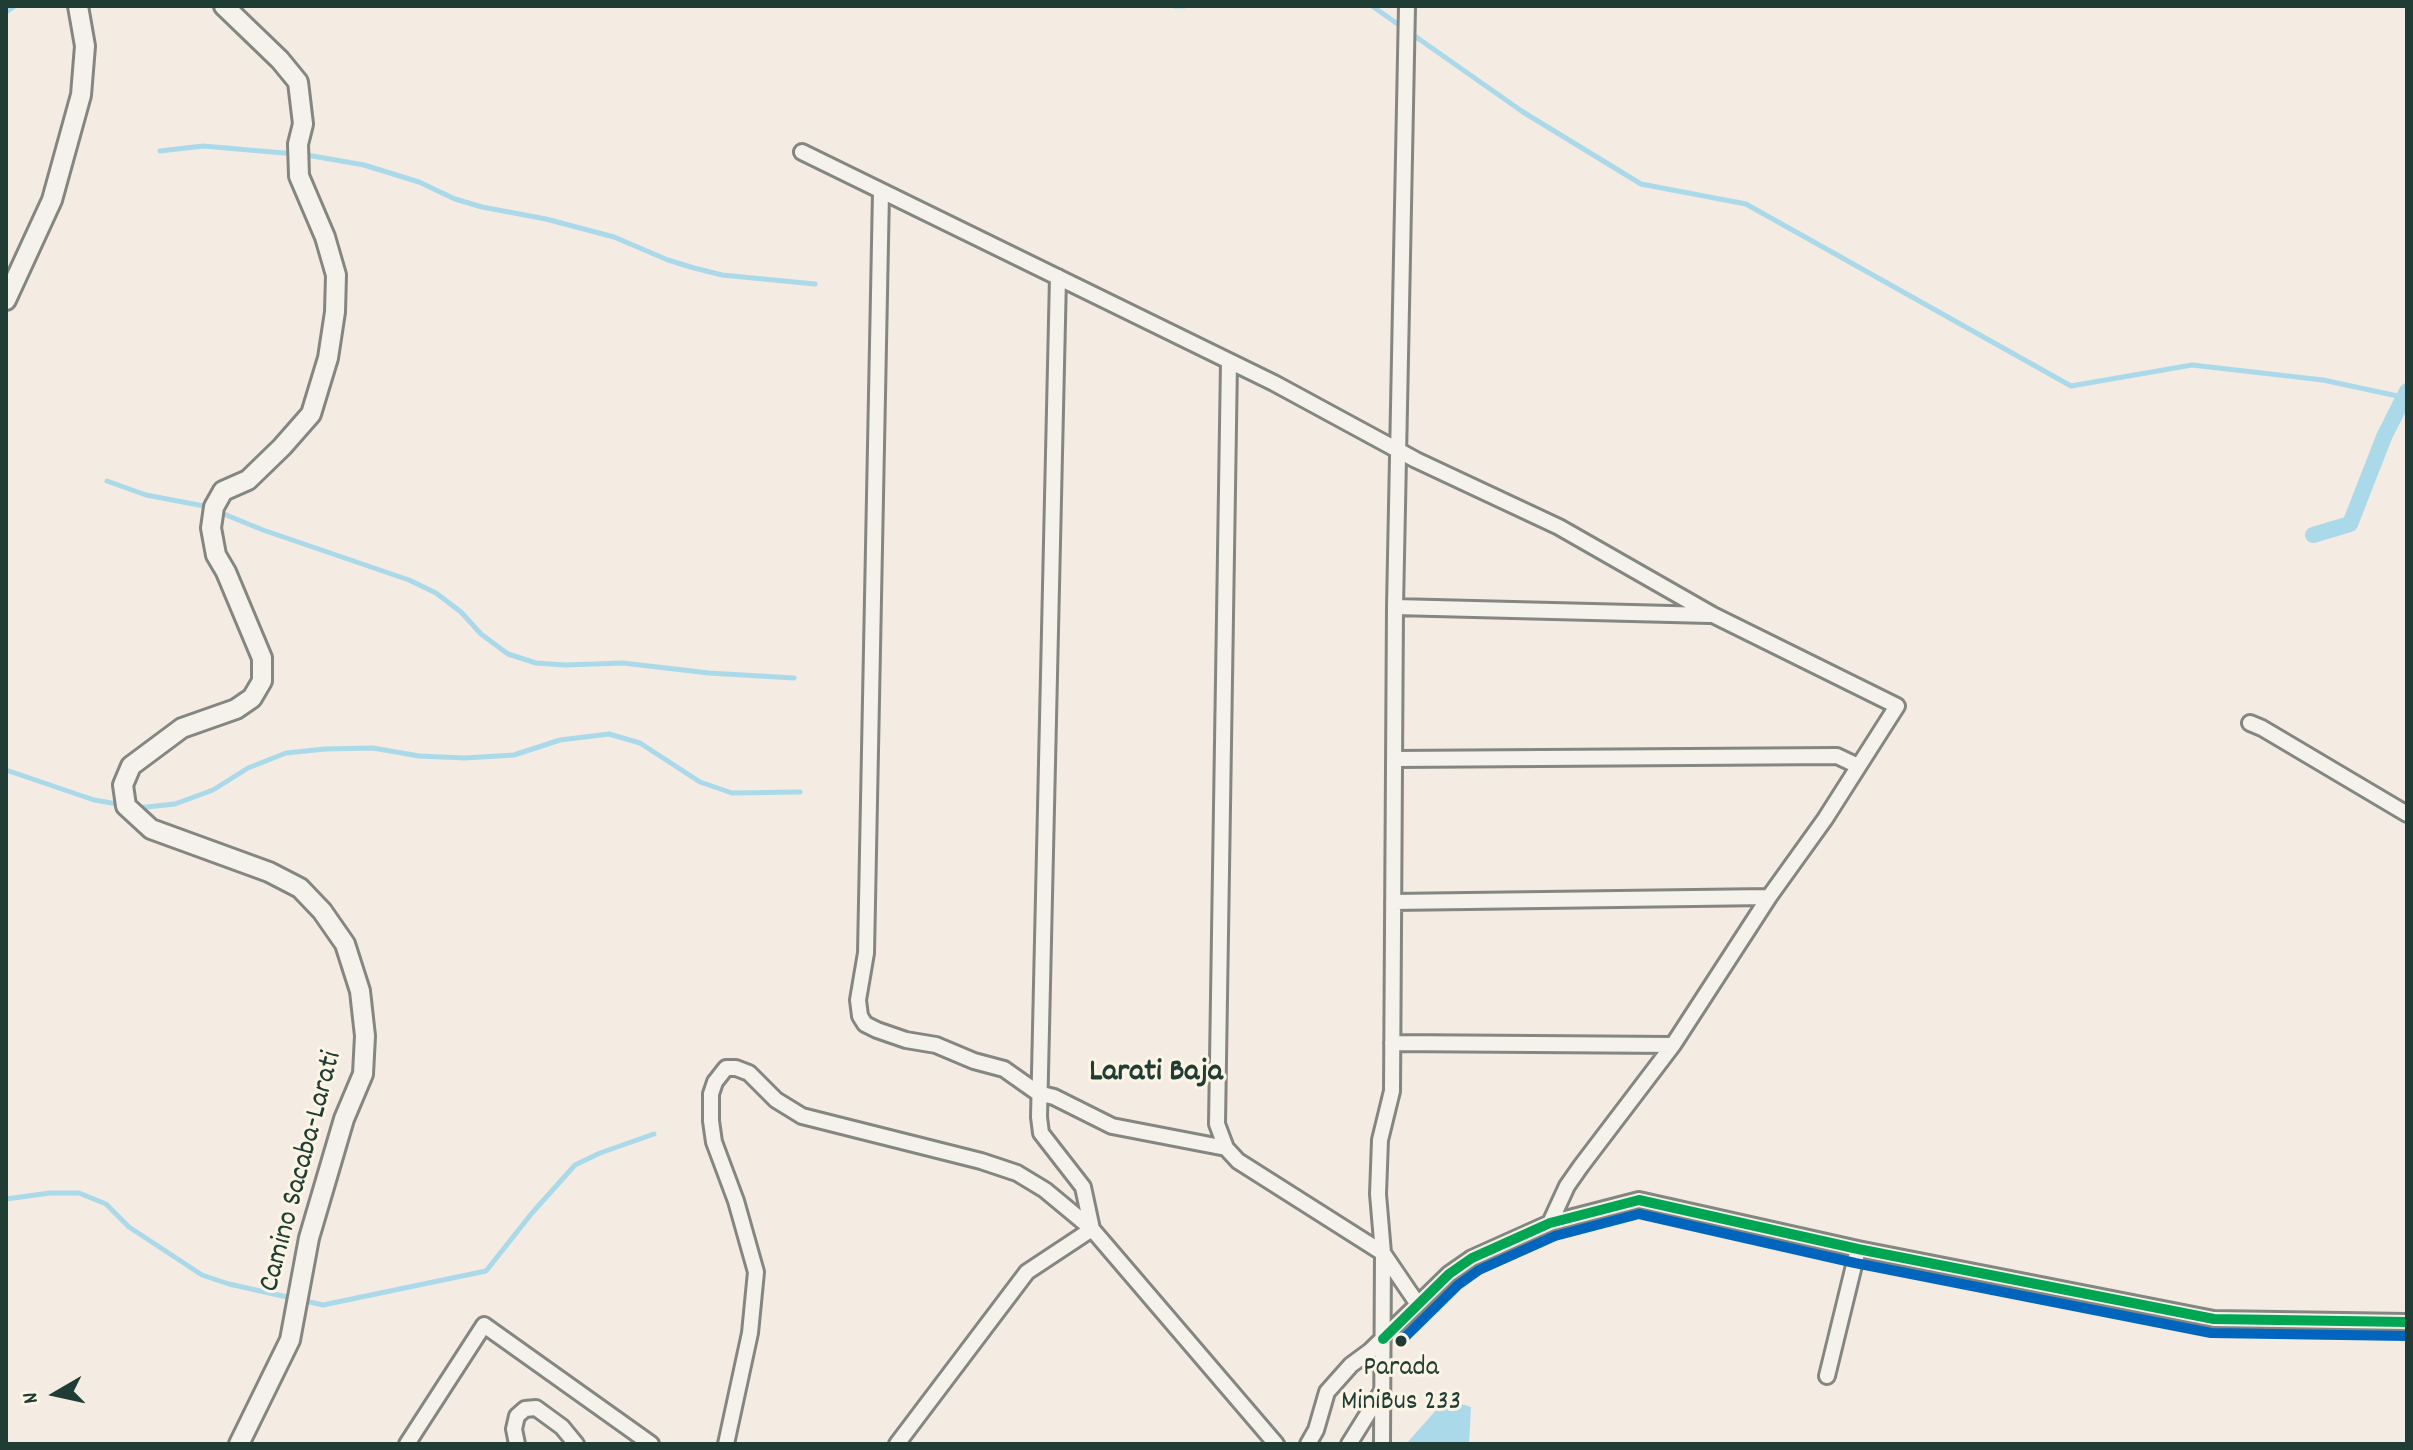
<!DOCTYPE html>
<style>
body{margin:0}
#map{position:relative;width:2413px;height:1450px;overflow:hidden;background:#f4ebe3;font-family:Dekko,sans-serif}
canvas{display:block}
.frame{position:absolute;inset:0;border:8px solid #1f3d34;pointer-events:none}
.north{position:absolute;left:16px;top:1354px;width:80px;height:80px;-webkit-text-stroke:6px #fcf5e5;paint-order:stroke;rotate:261deg;font-size:22px;font-weight:700;line-height:32px;text-align:center;color:#1f3d34}
.north::after{content:'';display:block;margin:auto;width:28px;height:36px;background:#1f3d34;clip-path:polygon(50% 0,100% 100%,50% 72%,0 100%)}
</style>
<div id="map">
<canvas width="2413" height="1450"></canvas>
<div class="frame"></div>
<div class="north">N</div>
</div>
<script>
const g = document.querySelector('canvas').getContext('2d');
g.lineJoin = 'round';
function paint(path, color) { g.fillStyle = color; g.fill(path, 'evenodd'); }
const toPath = rows => new Path2D(rows.map(r => 'M' + r).join(''));
function stroke(path, color, width, dash) { g.strokeStyle = color; g.lineWidth = width; g.lineCap = dash ? 'butt' : 'round'; g.setLineDash(dash || []); g.stroke(path); }
function label(font, color, halo, rows, align = 'center') {
  g.font = font + ' Dekko,sans-serif'; g.lineWidth = 6; g.setLineDash([]); g.textBaseline = 'middle'; g.strokeStyle = halo; g.fillStyle = color; for (const [text, x, y, turn = 0] of rows) {
    g.save(); g.translate(x, y); g.rotate((+turn || 0) * Math.PI / 180); g.textAlign = isNaN(turn) ? turn : align; if (halo) g.strokeText(text, 0, 0); g.fillText(text, 0, 0); g.restore();
  }
}
paint(toPath([
 [1446,1399,1471,1407,1469,1444,1406,1444]
]), '#aadae9');
stroke(toPath([
 [1174,6,1184,6],
 [1372,6,1523,112,1641,184,1746,204,2071,386,2192,365,2323,380,2407,398],
 [6,12,15,6],
 [160,151,203,146,307,155,364,165,419,182,455,199,482,207,546,219,614,237,668,260,694,268,722,275,815,284],
 [107,481,146,495,204,506,263,530,409,580,436,593,461,612,481,634,508,654,536,663,565,665,623,663,709,673,794,678],
 [6,770,94,800,123,805],
 [137,808,175,804,213,790,248,768,286,753,325,749,373,748,419,756,465,758,514,755,560,740,609,734,640,743,700,782,732,793,800,792],
 [6,1199,50,1193,79,1193,106,1204,129,1227,202,1275,229,1284,323,1305,486,1271,532,1213,575,1165,600,1153,654,1134]
]), '#aadae9', 5);
stroke(toPath([
 [2313,535,2350,524,2384,437,2407,391]
]), '#aadae9', 16);
const minor = toPath([
 [1407,6,1395,607,1392,1091,1380,1140,1378,1194,1383,1253,1417,1303],
 [802,152,1274,383,1416,460,1559,527,1713,615,1897,706,1825,819,1769,897,1673,1045,1581,1166,1567,1186,1550,1223],
 [881,192,866,953,858,1000,860,1016,865,1024,877,1030,906,1040,936,1045,974,1061,1004,1069,1038,1093,1054,1097,1112,1126,1226,1148],
 [1229,362,1217,1124,1226,1148,1238,1161,1383,1253,1382,1444],
 [1395,607,1710,615],
 [2250,723,2262,728,2407,814],
 [1394,759,1837,756,1858,766],
 [1393,902,1769,897],
 [1392,1043,1673,1045],
 [1827,1376,1858,1249],
 [407,1444,484,1325,651,1444],
 [517,1444,514,1429,517,1416,525,1409,536,1408,562,1427,576,1444],
 [726,1444,750,1333,756,1272,736,1201,714,1142,711,1121,711,1094,715,1082,726,1068,736,1068,749,1073,776,1100,802,1116,981,1161,1017,1173,1045,1190,1092,1229,1276,1444],
 [897,1444,1027,1272,1092,1229,1083,1187,1041,1133,1039,1117,1058,277],
 [1308,1444,1316,1430,1327,1392,1351,1365,1370,1351,1449,1274,1472,1258,1550,1223,1639,1200,1858,1249,2214,1319,2407,1322],
 [1349,1444,1382,1391]
]);
const tertiary = toPath([
 [224,6,280,60,298,82,303,124,298,144,299,176,325,237,336,275,335,312,328,358,311,414,282,447,248,480,223,491,214,507,211,528,216,555,226,572,262,658,262,681,252,698,236,709,182,728,131,766,123,785,126,806,151,829,269,872,300,888,322,911,345,944,360,991,365,1036,363,1074,344,1119,309,1238,290,1340,239,1444],
 [6,300,52,200,81,95,85,46,78,6]
]);
stroke(minor, '#848681', 20);
stroke(tertiary, '#848681', 24);
stroke(minor, '#f5f1eb', 14);
stroke(tertiary, '#f5f1eb', 18);
stroke(toPath([
 [1383,1339,1449,1274,1472,1258,1550,1223,1639,1200,1858,1249,2214,1319,2407,1322]
]), '#00a651', 10);
stroke(toPath([
 [1399,1343,1458,1285,1479,1270,1555,1236,1639,1214,1855,1263,2211,1333,2407,1336]
]), '#0065bd', 10);
for (const [x, y, r, color] of [
 [1401,1341,7,"#1f3d34"]
]) { const dot = new Path2D(); dot.arc(x, y, r, 0, 2 * Math.PI); g.fillStyle = color; g.fill(dot); stroke(dot, '#fcf5e5', 3); }
label('28px', '#1f3d34', '#fcf5e5', [
 ["Parada",1401,1370],
 ["MiniBus 233",1401,1404]
]);
label('30px', '#1f3d34', '#fcf5e5', [
 ["Camino Sacaba-Larati",303,1172,-75]
]);
label('bold 32px', '#1f3d34', '#fcf5e5', [
 ["Larati Baja",1156,1075]
]);
</script>
